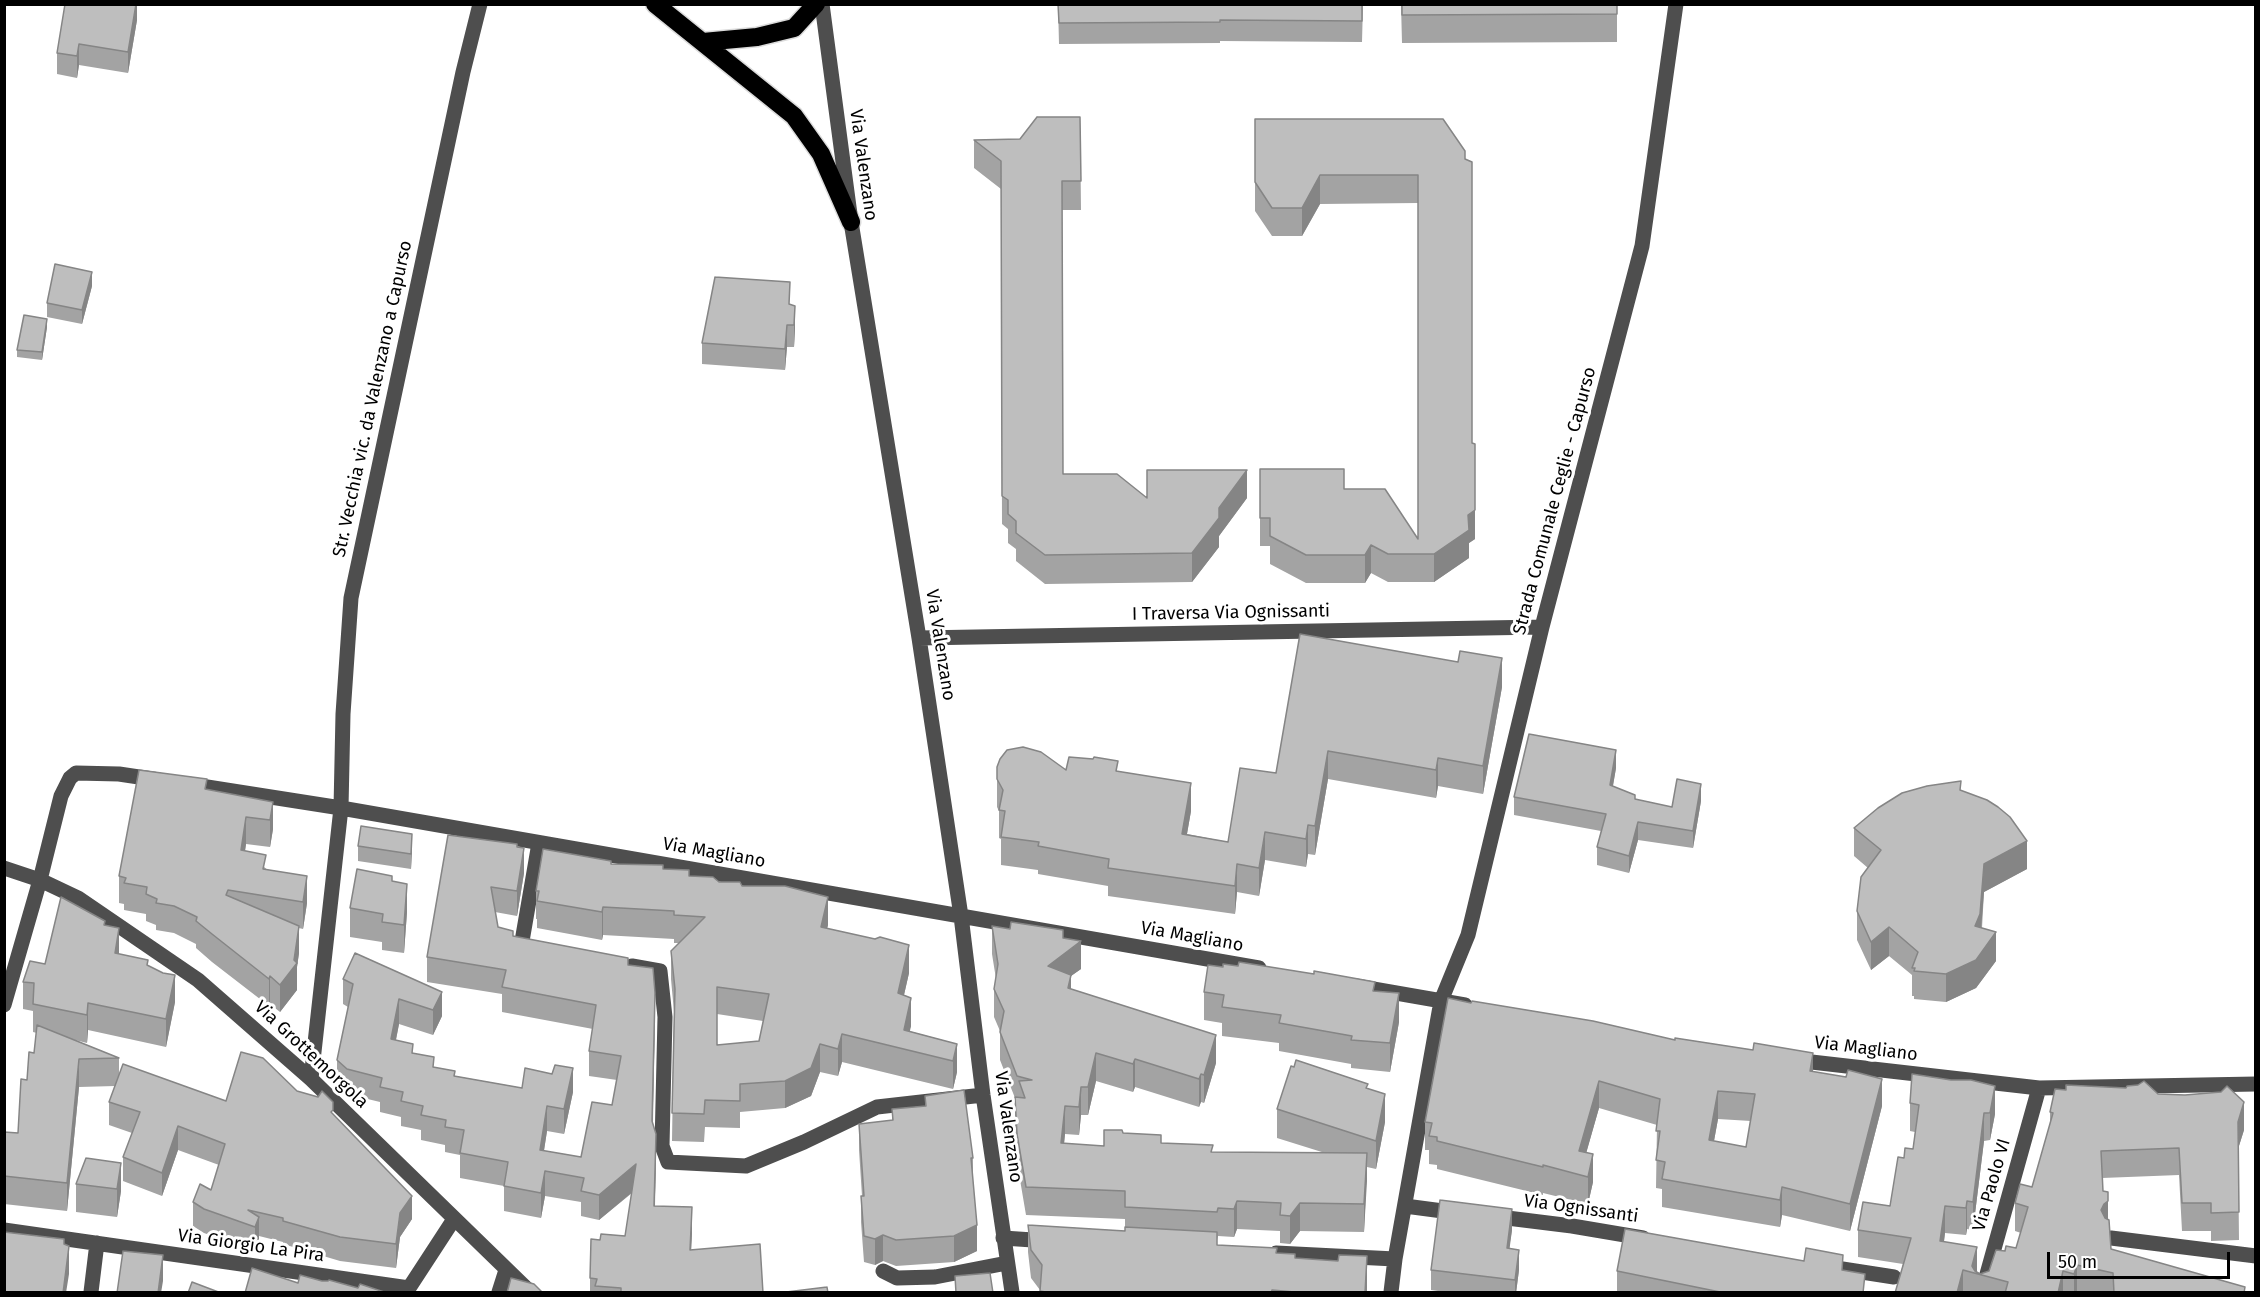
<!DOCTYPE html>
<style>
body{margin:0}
#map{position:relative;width:2260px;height:1297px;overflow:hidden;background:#fff;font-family:"Fira Sans",sans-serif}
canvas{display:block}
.frame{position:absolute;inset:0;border:6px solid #000;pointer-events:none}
.scale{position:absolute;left:2047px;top:1252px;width:183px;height:27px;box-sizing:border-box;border:3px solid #000;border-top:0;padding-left:8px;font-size:18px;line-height:21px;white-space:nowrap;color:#000;-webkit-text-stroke:4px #fff;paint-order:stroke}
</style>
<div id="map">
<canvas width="2260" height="1297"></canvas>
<div class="frame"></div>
<div class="scale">50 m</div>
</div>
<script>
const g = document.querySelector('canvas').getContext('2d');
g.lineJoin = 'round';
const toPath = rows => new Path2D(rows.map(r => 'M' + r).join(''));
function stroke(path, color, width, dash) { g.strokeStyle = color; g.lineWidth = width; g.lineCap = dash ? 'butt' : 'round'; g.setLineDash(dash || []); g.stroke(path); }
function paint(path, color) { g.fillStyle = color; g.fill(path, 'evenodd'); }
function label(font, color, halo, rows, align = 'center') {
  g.font = font + ' "Fira Sans",sans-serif'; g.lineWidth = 6; g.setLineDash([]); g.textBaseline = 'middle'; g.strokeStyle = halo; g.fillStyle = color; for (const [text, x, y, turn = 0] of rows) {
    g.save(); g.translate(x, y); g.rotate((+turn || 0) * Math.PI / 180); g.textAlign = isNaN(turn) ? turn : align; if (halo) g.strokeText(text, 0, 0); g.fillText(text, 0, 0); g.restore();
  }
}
const highway = toPath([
 [655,4,794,116,821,154,851,222],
 [703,42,757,37,794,28,816,4]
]);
stroke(highway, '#dbdbdb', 21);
stroke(toPath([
 [822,4,851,222,919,638,961,916,983,1095,1012,1292],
 [919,638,1542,627],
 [188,784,341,808,1259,968],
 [4,868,40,880,78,898,198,980,311,1079,530,1292],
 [532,949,521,947,539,843],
 [632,966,660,971,665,1017,662,1146,668,1162,746,1166,804,1142,877,1107,983,1095],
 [1356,986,1465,1005],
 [4,1005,40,880,61,796,70,778,76,773,119,774,159,780],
 [1794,1060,2039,1088,2256,1084],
 [311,1079,341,808,343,714,351,598,463,72,480,4],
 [1405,1206,1458,1213],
 [1491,1216,1572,1226,1643,1238],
 [4,1230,409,1288,454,1219],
 [1003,1238,1048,1241],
 [2111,1238,2256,1256],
 [1276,1253,1395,1259],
 [1823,1266,1894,1277],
 [883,1271,897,1278,935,1277,1007,1263],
 [91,1292,97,1243],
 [499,1292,506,1270],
 [1391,1292,1395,1259,1441,1001,1468,935,1542,627,1642,246,1676,4],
 [1982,1292,2039,1088]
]), '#4e4e4e', 15);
stroke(highway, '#000', 18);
paint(toPath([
 [137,4,137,20,128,73,79,65,77,78,57,74,57,53],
 [1058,4,1363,4,1362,42,1220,41,1220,43,1059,44],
 [1401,4,1617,4,1617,42,1402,43],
 [1080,117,1081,210,1062,210,1063,474,1147,498,1247,498,1219,536,1219,547,1192,582,1045,584,1016,561,1016,549,1008,543,1008,529,1002,524,1001,189,974,168,974,140,1020,139],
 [1255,119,1443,119,1472,443,1475,539,1469,543,1469,558,1434,582,1388,582,1371,573,1365,583,1306,583,1270,564,1270,546,1260,546,1260,469,1344,489,1418,539,1418,203,1320,204,1302,236,1272,236,1255,211],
 [92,286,82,324,47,317,47,303],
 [790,305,795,328,794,347,787,347,785,370,702,364,702,343],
 [47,327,42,360,17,357,17,350],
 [1300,634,1502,687,1483,794,1438,786,1436,798,1328,779,1315,855,1308,854,1306,867,1265,860,1259,896,1237,892,1235,914,1108,896,1108,886,1038,874,1038,870,1001,865,1001,839,999,838,999,811,997,807,997,767,1118,771,1191,811,1187,834,1228,842,1276,773],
 [1616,768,1613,786,1635,800,1672,807,1701,801,1693,848,1638,840,1629,873,1597,865,1597,847,1601,831,1514,815,1514,797],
 [207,790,273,802,273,829,270,847,246,844,245,851,307,903,303,929,299,928,299,953,297,967,297,990,280,1012,270,1004,269,1006,212,962,196,948,196,944,174,933,156,930,156,925,146,921,146,914,124,910,124,904,119,903,119,876],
 [1961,791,2027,869,1984,892,1982,928,1996,961,1976,988,1946,1002,1914,999,1914,996,1912,996,1912,975,1889,956,1871,970,1857,940,1857,911,1868,868,1854,856,1854,828],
 [358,846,412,849,411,869,358,861],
 [517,847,524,873,517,916,495,912,498,927,513,936,628,965,655,1017,653,1123,656,1158,655,1206,692,1232,691,1250,763,1293,590,1293,590,1278,600,1240,625,1236,632,1193,599,1220,581,1216,581,1202,545,1196,541,1218,504,1211,504,1186,460,1178,460,1155,445,1152,445,1145,421,1140,421,1130,401,1126,401,1117,380,1112,380,1102,347,1094,337,1085,337,1060,348,1007,343,1004,343,979,355,953,442,1016,433,1035,399,1024,396,1040,413,1053,434,1067,455,1076,522,1088,573,1092,564,1134,547,1131,544,1151,581,1157,612,1105,617,1080,589,1076,589,1051,593,1029,502,1012,502,994,427,982,427,957],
 [611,864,663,869,689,876,742,886,828,925,827,928,909,973,904,995,911,1026,909,1031,957,1044,957,1072,953,1089,842,1062,838,1076,820,1072,811,1096,785,1108,740,1112,740,1128,705,1127,704,1142,672,1141,674,1012,671,979,671,951,679,943,674,943,674,939,603,935,602,940,537,928,537,919,536,919,536,891],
 [717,1014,763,1021,759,1041,717,1045],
 [392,881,407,912,404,953,382,950,382,942,350,937,350,908],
 [105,925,119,954,148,965,175,1002,166,1047,88,1030,87,1043,75,1040,119,1058,119,1076,226,1101,297,1091,333,1115,412,1219,400,1237,396,1268,340,1261,283,1244,283,1242,259,1236,259,1241,255,1251,204,1233,193,1226,193,1202,211,1190,219,1165,178,1150,162,1196,123,1181,123,1157,132,1133,109,1125,109,1102,115,1086,79,1087,67,1211,4,1204,4,1132,18,1133,27,1080,34,1053,37,1033,33,1032,33,1011,23,1009,23,982,45,964],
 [992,926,1063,938,1081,969,1071,976,1071,989,1216,1063,1204,1103,1201,1102,1199,1107,1135,1087,1133,1092,1096,1081,1088,1115,1081,1115,1079,1135,1065,1134,1064,1144,1104,1146,1123,1133,1161,1143,1213,1152,1325,1153,1277,1138,1277,1109,1368,1089,1385,1122,1376,1169,1367,1167,1364,1232,1300,1231,1290,1244,1280,1243,1280,1231,1237,1229,1234,1237,1218,1236,1217,1240,1217,1245,1277,1253,1295,1258,1338,1261,1367,1256,1367,1293,1040,1293,1040,1290,1031,1278,1028,1252,1028,1225,1125,1231,1125,1219,1026,1215,1017,1162,1015,1125,1015,1098,1000,1060,1000,1031,994,1017,994,989,996,979,992,954],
 [1375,991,1399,1022,1390,1072,1351,1068,1351,1064,1279,1051,1279,1043,1222,1036,1222,1023,1204,1020,1204,992],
 [1471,1003,1813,1071,1882,1106,1850,1231,1782,1215,1780,1227,1662,1207,1662,1189,1656,1188,1657,1125,1599,1108,1586,1153,1593,1182,1588,1204,1543,1193,1543,1195,1437,1169,1437,1165,1429,1164,1429,1150,1425,1150,1425,1122],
 [1718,1119,1751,1121,1746,1147,1714,1141],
 [2066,1090,2158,1094,2244,1130,2238,1149,2239,1240,2211,1241,2211,1231,2182,1231,2179,1175,2102,1178,2103,1191,2108,1219,2111,1249,2245,1293,1895,1293,1903,1264,1858,1257,1858,1230,1890,1206,1904,1158,1913,1149,1915,1132,1910,1131,1910,1103,1995,1114,1990,1140,1984,1141,1973,1230,1967,1229,1966,1235,1945,1233,1944,1242,1977,1272,1980,1274,1989,1271,2005,1251,2016,1248,2021,1233,2015,1231,2015,1203,2032,1187,2050,1126,2050,1112],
 [925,1096,973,1158,973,1182,977,1251,954,1262,896,1266,883,1261,875,1265,864,1262,861,1222,861,1196,862,1196,859,1150,859,1124,892,1121,892,1109,925,1106],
 [121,1163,121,1191,117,1217,76,1212,76,1184],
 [1512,1230,1509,1248,1519,1270,1516,1293,1452,1293,1431,1290,1431,1270],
 [1843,1270,1865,1293,1617,1293,1617,1271]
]), '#a3a3a3');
paint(toPath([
 [136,4,137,4,137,20,128,73,128,52],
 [79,44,79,65,77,78,77,56],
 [1320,175,1320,204,1302,236,1302,208],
 [92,272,92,286,82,324,82,310],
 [795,306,795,328,794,347,794,325],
 [47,319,47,327,42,360,42,352],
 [787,325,787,347,785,370,785,349],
 [1247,470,1247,498,1219,536,1219,547,1192,582,1192,553,1219,508],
 [1475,510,1475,539,1469,543,1469,558,1434,582,1434,554,1468,515],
 [1371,545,1371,573,1365,583,1365,555],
 [1502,658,1502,687,1483,794,1483,766],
 [1616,750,1616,768,1610,802,1610,785],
 [1328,751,1328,779,1315,855,1315,826],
 [1438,758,1438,786,1436,798,1436,770],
 [1191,783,1191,811,1182,862,1182,834],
 [1701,784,1701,801,1693,848,1693,831],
 [273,802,273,829,270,847,270,820],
 [246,817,246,844,241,877,241,850],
 [1638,822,1638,840,1629,873,1629,856],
 [1308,825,1308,854,1306,867,1306,839],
 [1265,832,1265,860,1259,896,1259,868],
 [412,834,412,849,411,869,411,854],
 [2027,841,2027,869,1984,892,1980,942,1975,926,1984,864],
 [524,848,524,873,517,916,517,891],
 [1237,864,1237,892,1235,914,1235,886],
 [307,876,307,903,303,929,303,902],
 [407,884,407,912,404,953,404,925],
 [828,897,828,925,821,954,821,927],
 [603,907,603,935,602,940,602,912],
 [299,926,299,953,297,967,297,990,280,1012,280,985,294,960],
 [1889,927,1889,956,1871,970,1871,942],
 [119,928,119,955,115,953],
 [1996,932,1996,961,1976,988,1946,1002,1946,974],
 [1081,941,1081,969,1071,976,1071,1003,1048,966],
 [909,945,909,973,898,1021,898,993],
 [175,975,175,1002,166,1047,166,1019],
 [270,976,270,1004,269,1006,269,979],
 [442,992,442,1016,433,1035,433,1010],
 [655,993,655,1017,652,1146,652,1121],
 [1399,993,1399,1022,1390,1072,1390,1043],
 [911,998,911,1026,906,1049,904,1030],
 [399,999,399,1024,391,1064,391,1039],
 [88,1003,88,1030,87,1043,87,1015],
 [842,1034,842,1062,838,1076,838,1049],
 [1216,1035,1216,1063,1204,1103,1204,1075],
 [820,1044,820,1072,811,1096,785,1108,785,1081],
 [957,1044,957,1072,953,1089,953,1061],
 [1096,1053,1096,1081,1088,1115,1088,1087],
 [1813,1053,1813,1081,1810,1071],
 [79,1059,79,1087,67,1211,67,1183],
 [1135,1059,1135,1087,1133,1092,1133,1064],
 [573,1068,573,1092,564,1134,564,1109],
 [1201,1074,1201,1102,1199,1107,1199,1079],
 [1882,1079,1882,1106,1850,1231,1850,1204],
 [1599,1081,1599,1108,1580,1175,1579,1151],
 [1995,1086,1995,1114,1990,1140,1990,1113],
 [1081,1087,1081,1115,1079,1135,1079,1107],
 [1718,1091,1718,1119,1709,1168,1709,1140],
 [1385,1094,1385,1122,1376,1169,1376,1141],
 [2244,1102,2244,1130,2238,1149,2238,1122],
 [547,1106,547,1131,540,1175,540,1150],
 [1065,1106,1065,1134,1061,1172,1061,1143],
 [1984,1113,1984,1141,1973,1230,1973,1202],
 [178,1126,178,1150,162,1196,162,1173],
 [656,1134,656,1158,654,1231,654,1206],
 [1367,1153,1367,1181,1364,1232,1364,1204],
 [1593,1154,1593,1182,1588,1204,1588,1177],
 [121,1163,121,1191,117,1217,117,1189],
 [636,1164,636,1189,599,1220,599,1195],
 [545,1171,545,1196,541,1218,541,1193],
 [1782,1187,1782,1215,1780,1227,1780,1200],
 [412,1196,412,1219,400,1237,396,1268,396,1244,400,1213],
 [1237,1201,1237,1229,1234,1237,1234,1209],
 [1967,1201,1967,1229,1966,1235,1966,1208],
 [2108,1201,2108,1229,2101,1210,2104,1204],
 [1300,1203,1300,1231,1290,1244,1290,1216],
 [1945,1206,1945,1233,1940,1269,1940,1241],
 [692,1207,692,1232,690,1275,690,1250],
 [1512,1209,1512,1230,1507,1268,1507,1248],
 [259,1217,259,1241,255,1251,255,1227],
 [977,1225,977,1251,954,1262,954,1236],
 [883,1235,883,1261,875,1265,875,1239],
 [69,1246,69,1274,66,1293,63,1293],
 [1977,1247,1977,1274,1972,1266],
 [1519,1250,1519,1270,1516,1293,1515,1293,1515,1280],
 [163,1255,163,1281,161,1293,158,1293],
 [1367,1256,1367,1293,1365,1293],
 [2077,1265,2077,1293,2074,1293,2074,1274],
 [1963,1270,1963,1293,1957,1293],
 [2063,1271,2063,1293,2058,1293]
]), '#858585');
const building = toPath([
 [65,4,136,4,128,52,79,44,77,56,57,53,65,4],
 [1058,4,1362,4,1362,21,1220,20,1220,22,1059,23,1058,4],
 [1402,4,1617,4,1617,14,1402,15,1402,4],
 [1037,117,1080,117,1081,181,1062,181,1063,474,1117,474,1147,498,1147,470,1247,470,1219,508,1219,518,1192,553,1045,555,1016,533,1016,521,1008,514,1008,500,1002,496,1001,161,974,140,1020,139,1037,117],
 [1255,119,1443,119,1465,151,1465,159,1472,162,1472,443,1475,444,1475,510,1468,515,1469,530,1434,554,1388,554,1371,545,1365,555,1306,555,1270,536,1270,518,1260,518,1260,469,1344,469,1344,489,1385,489,1418,539,1418,175,1320,175,1302,208,1272,208,1255,182,1255,119],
 [55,264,92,272,82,310,47,303,55,264],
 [715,277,790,282,789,304,795,306,794,325,787,325,785,349,702,343,715,277],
 [24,315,47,319,42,352,17,350,24,315],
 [1300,634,1458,662,1460,651,1502,658,1483,766,1438,758,1436,770,1328,751,1315,826,1308,825,1306,839,1265,832,1259,868,1237,864,1235,886,1108,868,1109,859,1038,846,1039,842,1001,837,1005,811,999,810,1003,790,997,779,997,767,1000,759,1007,750,1023,747,1041,752,1066,770,1069,757,1093,759,1094,757,1118,761,1116,771,1191,783,1182,834,1228,842,1240,768,1276,773,1300,634],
 [1529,734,1616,750,1610,785,1635,795,1635,799,1672,807,1677,779,1701,784,1693,831,1638,822,1629,856,1597,847,1606,814,1514,797,1529,734],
 [139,770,207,779,205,789,273,802,270,820,246,817,241,850,266,855,263,869,307,876,303,902,228,890,226,895,299,926,294,960,297,963,280,985,270,976,269,979,212,934,196,921,197,917,174,906,156,903,157,899,146,894,147,887,124,883,126,878,119,876,139,770],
 [1961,781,1960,790,1987,800,1998,807,2010,817,2027,841,1984,864,1980,914,1975,926,1996,932,1976,960,1946,974,1914,971,1915,968,1912,968,1918,952,1889,927,1871,942,1857,911,1861,877,1881,850,1854,828,1878,808,1902,793,1927,786,1961,781],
 [361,826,412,834,411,854,358,846,361,826],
 [448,835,517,844,517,847,524,848,517,891,491,887,498,927,513,931,513,936,628,958,628,965,653,968,655,993,652,1121,656,1134,654,1206,692,1207,690,1250,760,1244,763,1293,621,1293,621,1288,595,1286,597,1279,590,1278,591,1239,600,1240,601,1234,625,1236,636,1164,599,1195,581,1191,584,1178,545,1171,541,1193,504,1186,508,1162,460,1153,464,1130,445,1127,446,1120,421,1115,423,1106,401,1101,403,1092,380,1087,382,1078,347,1069,337,1060,353,984,343,979,355,953,442,992,433,1010,399,999,391,1039,413,1044,412,1053,434,1057,433,1067,455,1071,454,1076,522,1088,525,1068,552,1074,555,1065,573,1068,564,1109,547,1106,540,1150,581,1157,592,1102,612,1105,621,1056,589,1051,596,1005,502,987,506,970,427,957,448,835],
 [543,849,611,861,611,864,663,865,663,869,689,870,689,876,713,877,719,882,740,882,742,886,785,886,828,897,821,927,875,939,880,937,909,945,898,993,911,998,904,1030,957,1044,953,1061,842,1034,838,1049,820,1044,811,1068,785,1081,740,1084,740,1101,705,1100,704,1114,672,1113,675,989,671,951,705,917,674,915,674,911,603,907,602,912,537,901,539,891,536,891,543,849],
 [717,987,769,994,759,1041,717,1045,717,987],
 [357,869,392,876,392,881,407,884,404,925,382,922,383,914,350,908,357,869],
 [61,897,105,921,104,925,119,928,115,953,148,960,147,965,163,973,175,975,166,1019,88,1003,87,1015,33,1004,34,983,23,982,30,961,45,964,61,897],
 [1011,922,1063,930,1063,938,1081,941,1048,966,1071,975,1068,988,1216,1035,1204,1075,1201,1074,1199,1079,1135,1059,1133,1064,1096,1053,1088,1087,1081,1087,1079,1107,1065,1106,1061,1143,1104,1146,1104,1130,1122,1130,1123,1133,1161,1135,1161,1143,1213,1145,1211,1152,1367,1153,1364,1204,1300,1203,1290,1216,1280,1215,1281,1203,1237,1201,1234,1209,1218,1208,1217,1212,1125,1207,1125,1191,1026,1187,1017,1134,1015,1097,1025,1098,1019,1081,1032,1080,1017,1076,1000,1032,1004,1011,994,989,998,964,992,926,1010,929,1011,922],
 [1239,962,1314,974,1314,971,1375,982,1373,991,1399,993,1390,1043,1351,1040,1352,1036,1279,1023,1281,1015,1222,1007,1224,995,1204,992,1208,965,1223,967,1223,964,1238,966,1239,962],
 [1448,998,1471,1003,1472,1001,1593,1021,1675,1040,1675,1038,1753,1050,1754,1043,1813,1053,1810,1071,1846,1077,1848,1070,1882,1079,1850,1204,1782,1187,1780,1200,1662,1179,1665,1162,1656,1160,1660,1131,1656,1131,1660,1099,1599,1081,1579,1151,1593,1154,1588,1177,1543,1165,1543,1167,1437,1141,1437,1137,1429,1136,1432,1123,1425,1122,1448,998],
 [1718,1091,1755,1094,1746,1147,1709,1140,1718,1091],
 [37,1025,119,1058,79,1059,67,1183,4,1176,4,1132,18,1133,21,1079,27,1080,29,1052,34,1053,37,1025],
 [241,1052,263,1058,297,1091,318,1097,322,1091,333,1102,333,1110,331,1112,412,1196,400,1213,396,1244,340,1237,283,1221,283,1218,248,1210,259,1217,255,1227,204,1209,193,1202,200,1184,211,1190,225,1144,178,1126,162,1173,123,1157,140,1112,109,1102,123,1064,226,1101,241,1052],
 [1296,1060,1368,1084,1366,1088,1385,1094,1376,1141,1277,1109,1291,1066,1294,1067,1296,1060],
 [1912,1074,1951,1080,1971,1080,1995,1086,1990,1113,1984,1113,1973,1202,1967,1201,1966,1208,1945,1206,1940,1241,1977,1247,1972,1266,1975,1271,1980,1274,1989,1271,1996,1250,2005,1251,2006,1246,2016,1248,2028,1207,2015,1203,2020,1184,2032,1187,2053,1113,2050,1112,2055,1089,2066,1090,2066,1085,2126,1088,2127,1086,2138,1085,2144,1081,2158,1094,2185,1095,2221,1092,2227,1086,2244,1102,2238,1122,2239,1212,2211,1213,2211,1203,2182,1203,2179,1148,2101,1151,2103,1191,2108,1192,2108,1201,2104,1204,2101,1210,2105,1218,2109,1220,2111,1249,2245,1287,2244,1293,2114,1293,2113,1273,2077,1265,2074,1274,2063,1271,2058,1293,2005,1293,2008,1282,1963,1270,1957,1293,1895,1293,1911,1238,1858,1230,1863,1202,1890,1206,1898,1157,1904,1158,1905,1148,1913,1149,1919,1105,1910,1103,1912,1074],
 [964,1090,973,1158,971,1158,977,1225,954,1236,896,1240,883,1235,875,1239,864,1236,861,1196,864,1196,859,1124,893,1120,892,1109,926,1106,925,1096,964,1090],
 [86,1158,121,1163,117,1189,76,1184,86,1158],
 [1440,1200,1512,1209,1507,1248,1519,1250,1515,1280,1431,1270,1440,1200],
 [1028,1225,1125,1231,1125,1227,1217,1232,1217,1245,1277,1248,1276,1253,1295,1254,1295,1258,1338,1261,1339,1255,1367,1256,1365,1293,1306,1293,1272,1290,1271,1293,1051,1293,1040,1291,1042,1265,1031,1250,1028,1225],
 [1625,1229,1804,1261,1806,1248,1843,1255,1842,1270,1865,1274,1863,1293,1725,1293,1617,1271,1625,1229],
 [4,1232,64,1239,64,1244,69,1246,63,1293,4,1293,4,1232],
 [123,1251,163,1255,158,1293,117,1293,123,1251],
 [252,1268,298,1283,300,1275,322,1281,328,1281,329,1280,358,1288,360,1284,387,1293,245,1293,252,1268],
 [990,1273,993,1293,956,1293,955,1276,990,1273],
 [511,1278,534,1284,543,1293,507,1293,511,1278],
 [192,1282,221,1293,188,1293,192,1282],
 [827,1287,828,1293,778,1293,827,1287]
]);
paint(building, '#bebebe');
stroke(building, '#858585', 1.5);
label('18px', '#000', '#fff', [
 ["Via Valenzano",863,165,82],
 ["Str. Vecchia vic. da Valenzano a Capurso",373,399,-78],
 ["Strada Comunale Ceglie - Capurso",1555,501,-75],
 ["I Traversa Via Ognissanti",1231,613,-1],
 ["Via Valenzano",940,645,81],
 ["Via Magliano",714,853,10],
 ["Via Magliano",1192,937,10],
 ["Via Magliano",1866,1049,7],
 ["Via Grottemorgola",311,1055,43],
 ["Via Valenzano",1008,1127,82],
 ["Via Paolo VI",1992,1185,-74],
 ["Via Ognissanti",1581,1209,8],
 ["Via Giorgio La Pira",251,1246,8]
]);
</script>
